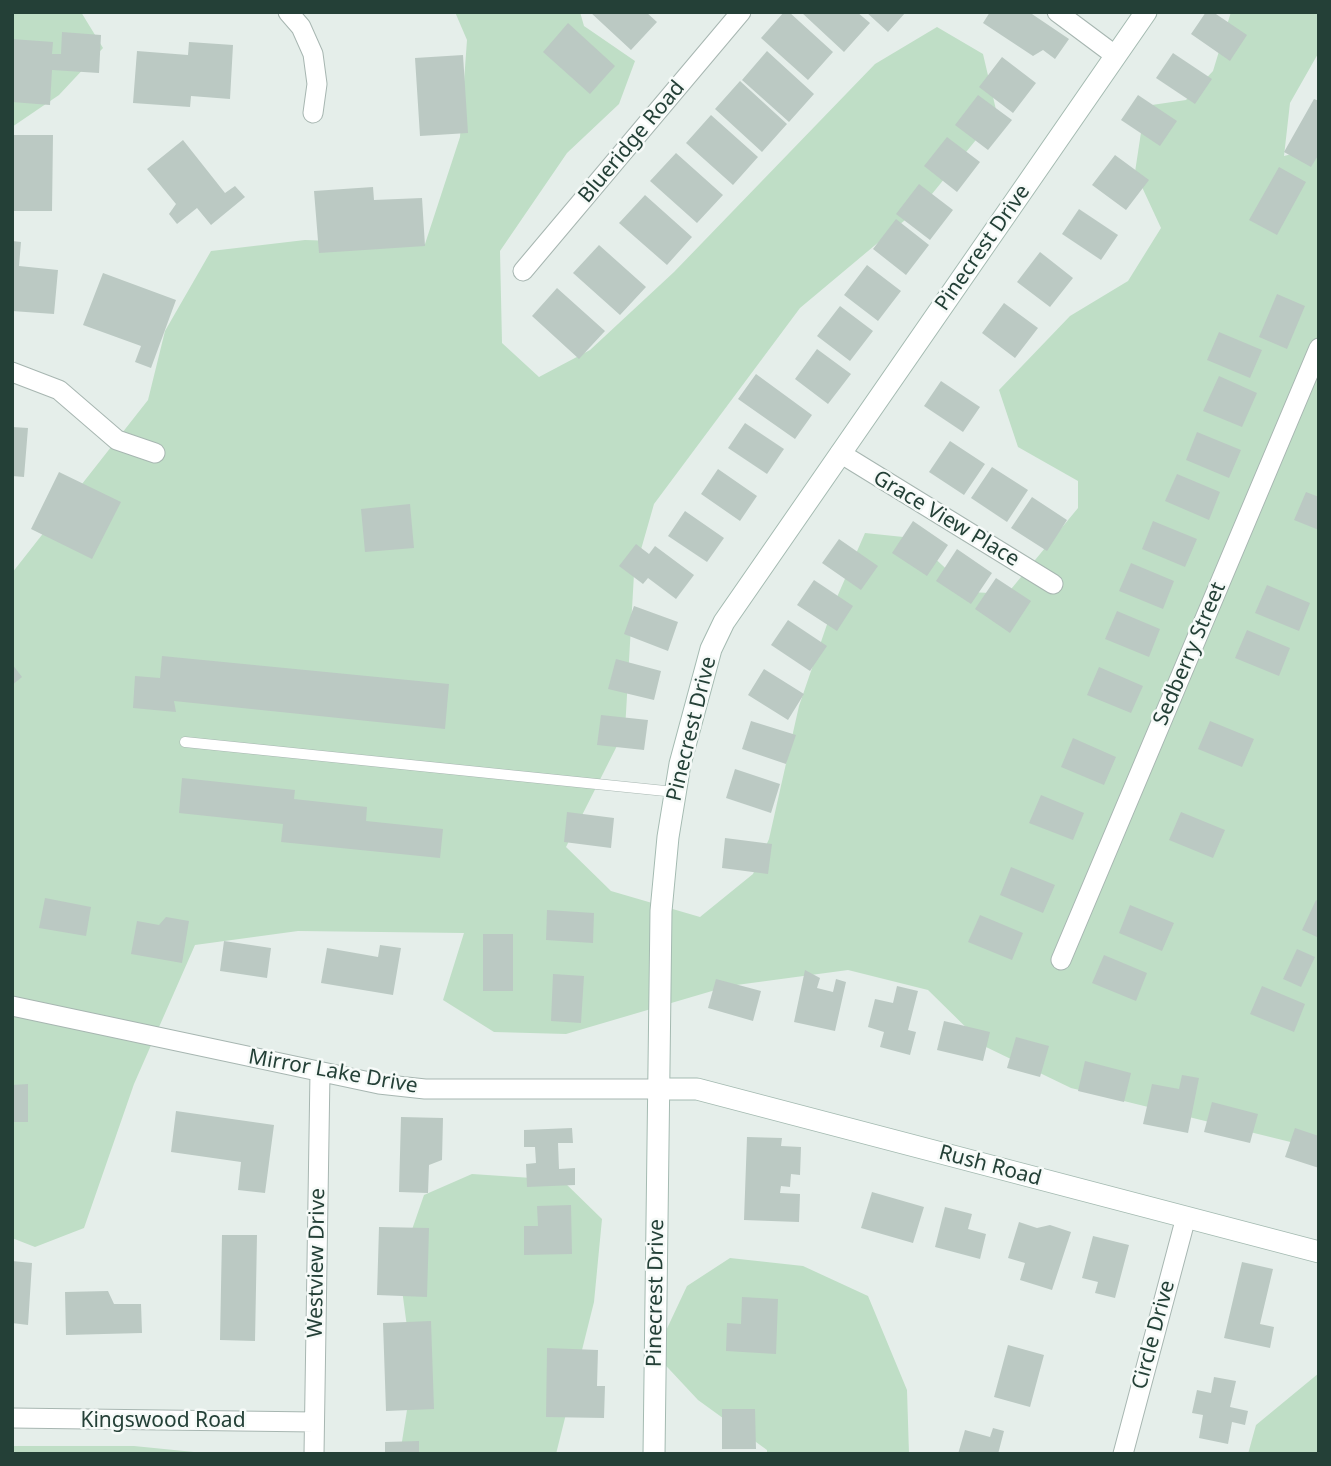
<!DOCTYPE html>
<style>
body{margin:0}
#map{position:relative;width:1331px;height:1466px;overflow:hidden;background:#e5eeea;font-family:"Noto Sans",sans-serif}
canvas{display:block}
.frame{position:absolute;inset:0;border:14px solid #244037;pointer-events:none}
</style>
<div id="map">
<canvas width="1331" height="1466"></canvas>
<div class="frame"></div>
</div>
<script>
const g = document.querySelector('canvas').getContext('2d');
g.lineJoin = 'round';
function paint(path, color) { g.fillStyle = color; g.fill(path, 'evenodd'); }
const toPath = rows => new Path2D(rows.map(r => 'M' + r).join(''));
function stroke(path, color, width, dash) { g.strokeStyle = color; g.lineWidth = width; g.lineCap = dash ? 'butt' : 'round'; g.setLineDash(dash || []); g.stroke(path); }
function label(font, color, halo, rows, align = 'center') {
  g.font = font + ' "Noto Sans",sans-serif'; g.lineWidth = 5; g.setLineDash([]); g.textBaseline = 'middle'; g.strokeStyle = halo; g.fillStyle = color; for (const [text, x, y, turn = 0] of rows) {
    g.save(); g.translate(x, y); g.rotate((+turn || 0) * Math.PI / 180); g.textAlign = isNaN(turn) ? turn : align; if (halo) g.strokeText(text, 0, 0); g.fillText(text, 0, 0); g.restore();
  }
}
paint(toPath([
 [12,12,81,12,103,48,59,95,12,127],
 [455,12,580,12,584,26,635,61,619,104,567,153,500,251,502,343,539,377,590,350,674,272,875,64,937,27,983,54,997,114,923,205,800,308,654,504,634,574,625,730,566,847,611,891,700,917,753,874,769,839,799,706,834,604,865,533,913,538,971,592,1007,594,1078,508,1078,481,1018,447,999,390,1070,316,1128,281,1161,228,1135,172,1145,106,1186,100,1213,71,1231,12,1319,12,1319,52,1290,103,1284,156,1319,147,1319,1149,1071,1088,986,1047,928,990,848,970,729,986,566,1034,494,1032,443,1000,464,933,298,931,195,945,134,1084,84,1228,35,1247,12,1238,12,573,148,400,165,331,211,251,305,240,425,244,460,137,467,40],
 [472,1174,562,1180,602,1219,594,1302,556,1454,400,1454,413,1372,399,1267,424,1195],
 [730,1258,803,1266,868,1296,907,1390,909,1454,767,1454,767,1450,698,1400,655,1354,687,1286],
 [1319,1373,1319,1454,1248,1454,1256,1425],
 [12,1446,134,1446,214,1454,12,1454]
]), '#bfdec6');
paint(toPath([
 [590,12,646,12,657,22,631,50],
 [784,12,789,12,833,52,808,80,761,38],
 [801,12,857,12,870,23,844,52],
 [866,12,906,12,888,32],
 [990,12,1029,12,1069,39,1055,59,1043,50,1033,56,983,23],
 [1206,12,1213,12,1247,35,1230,61,1191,34],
 [568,23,615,66,590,94,543,52],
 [62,32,101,35,99,73,52,70,50,105,12,102,12,39,53,42,52,54,61,54],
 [189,42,233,45,230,99,191,96,190,107,133,103,137,51,188,55],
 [767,51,814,94,789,122,742,80],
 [1173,53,1212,79,1195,104,1156,78],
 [463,55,468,133,420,136,415,58],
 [1002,57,1036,83,1013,113,979,87],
 [740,81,787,124,762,152,715,109],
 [978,95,1012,120,988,150,955,125],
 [1138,95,1177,121,1160,146,1121,120],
 [1314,99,1319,101,1319,154,1311,167,1284,152],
 [711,115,758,157,733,185,686,143],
 [12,135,53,135,52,211,12,211],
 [947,137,980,162,957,192,924,166],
 [183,140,225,193,235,186,245,197,211,225,197,208,177,224,169,214,176,204,147,169],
 [676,153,723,195,697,223,650,181],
 [1115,155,1149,180,1126,210,1092,185],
 [1279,167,1306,182,1277,235,1249,220],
 [919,184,953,210,930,240,896,214],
 [373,187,374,200,422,198,425,246,319,253,314,191],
 [645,195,692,237,667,265,619,223],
 [1079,209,1118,235,1101,260,1062,234],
 [896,219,929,245,906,275,873,249],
 [12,241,21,242,19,266,58,270,54,314,12,311],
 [599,245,646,287,620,315,573,273],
 [1040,252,1073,278,1050,307,1017,282],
 [867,265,901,291,878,321,844,295],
 [103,273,176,300,151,368,135,362,141,346,83,325],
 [557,288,605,331,579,359,532,316],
 [1277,294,1305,306,1287,349,1259,337],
 [1004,303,1038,328,1015,358,982,333],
 [840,306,873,331,850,361,817,336],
 [1219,332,1262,350,1250,378,1207,360],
 [817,349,851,374,828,404,795,379],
 [756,374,812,415,795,439,738,399],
 [1219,376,1257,393,1242,427,1203,411],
 [941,381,980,407,963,432,924,406],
 [745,423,784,449,767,474,728,448],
 [12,427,28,428,24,477,12,476],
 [1197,432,1241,450,1229,478,1186,460],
 [950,441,985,464,964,495,929,472],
 [992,467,1028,490,1007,522,971,498],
 [718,469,757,496,740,521,701,494],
 [59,472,121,502,92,559,31,529],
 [1177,474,1220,492,1209,520,1165,501],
 [1306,492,1319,497,1319,530,1294,520],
 [1032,497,1067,520,1047,551,1011,528],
 [410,504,414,548,365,552,361,509],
 [685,511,724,538,707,562,668,536],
 [913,521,948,545,927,576,892,553],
 [1153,521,1197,539,1185,567,1142,549],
 [839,539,878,566,861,590,822,563],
 [636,544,649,554,655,546,694,575,676,599,648,578,643,584,619,566],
 [957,549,992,573,971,604,936,581],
 [1131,563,1174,581,1163,609,1119,591],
 [996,578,1031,601,1010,633,975,609],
 [814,580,853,606,837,631,797,605],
 [1267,585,1310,603,1299,631,1255,613],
 [634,606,678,622,668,651,624,634],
 [1117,611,1160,629,1149,657,1105,639],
 [788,620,827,646,810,671,771,645],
 [1247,630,1290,648,1279,676,1235,658],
 [162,656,449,684,445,729,174,701,176,712,133,708,135,676,160,678],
 [616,659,661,671,654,700,608,689],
 [12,664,22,677,12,685],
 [1099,667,1143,686,1131,713,1087,695],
 [764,669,804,694,788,720,748,695],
 [601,715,648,720,644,750,597,745],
 [751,721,796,735,786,764,742,749],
 [1210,721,1254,739,1242,767,1198,749],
 [1073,738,1116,757,1104,785,1061,767],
 [735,769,780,784,771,813,726,798],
 [182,778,295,790,294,799,367,807,366,821,443,829,440,858,281,842,283,824,179,813],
 [1041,795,1084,813,1073,840,1029,823],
 [567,812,614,818,611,848,564,842],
 [1181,812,1225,830,1213,858,1169,840],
 [725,838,772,844,768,874,722,868],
 [1011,867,1055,885,1043,913,1000,895],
 [45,898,91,907,86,936,39,928],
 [1316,900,1319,902,1319,938,1302,930],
 [1130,905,1174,923,1162,951,1119,933],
 [547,910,594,913,593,943,546,940],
 [980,915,1023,933,1012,960,968,942],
 [166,917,189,921,182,963,131,954,137,921,159,925],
 [483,934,513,934,513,991,483,991],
 [224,941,271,948,267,978,220,971],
 [380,945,401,948,393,995,321,983,327,948,378,957],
 [1297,949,1315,957,1301,987,1283,979],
 [1104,955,1147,973,1136,1001,1092,983],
 [805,970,820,978,817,988,833,992,836,979,846,982,835,1031,794,1022],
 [553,974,584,976,581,1023,551,1021],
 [716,979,761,991,753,1021,708,1008],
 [897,986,918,991,908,1030,916,1032,910,1055,880,1047,884,1032,868,1027,875,999,893,1003],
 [1262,986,1305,1004,1294,1032,1250,1014],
 [944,1021,990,1032,983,1061,937,1050],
 [1016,1037,1049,1046,1040,1077,1007,1068],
 [1085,1061,1131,1073,1124,1102,1078,1091],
 [1182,1075,1199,1078,1188,1133,1143,1124,1152,1084,1179,1089],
 [28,1084,28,1122,12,1122,12,1085],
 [1212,1102,1258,1114,1250,1143,1204,1132],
 [176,1111,274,1125,265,1193,238,1190,241,1162,171,1152],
 [401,1117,443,1118,442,1160,429,1165,428,1193,399,1192],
 [572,1128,573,1143,558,1143,559,1169,575,1168,575,1185,527,1187,526,1164,536,1163,535,1147,524,1147,524,1130],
 [1295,1128,1319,1136,1319,1168,1285,1157],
 [747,1137,782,1138,781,1146,801,1147,800,1175,791,1174,790,1187,781,1186,780,1193,800,1194,799,1222,744,1220],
 [872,1192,924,1207,913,1243,861,1228],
 [571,1205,572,1254,524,1255,524,1226,538,1226,537,1206],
 [945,1207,972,1214,968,1229,986,1234,980,1259,935,1247],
 [1019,1222,1037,1228,1050,1225,1071,1232,1052,1290,1020,1280,1025,1263,1008,1258],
 [379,1227,429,1228,427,1297,377,1295],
 [222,1235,257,1235,255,1341,220,1340],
 [1093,1236,1129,1245,1115,1298,1095,1293,1098,1282,1082,1278],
 [12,1261,32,1263,28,1325,12,1323],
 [1242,1262,1273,1269,1260,1324,1274,1327,1270,1348,1224,1338],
 [108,1291,114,1304,141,1304,142,1333,66,1335,65,1292],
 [742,1297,778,1299,776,1354,726,1351,727,1323,741,1324],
 [431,1321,434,1409,386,1411,383,1323],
 [1008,1345,1044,1355,1030,1407,994,1397],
 [547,1348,598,1350,597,1386,605,1386,604,1418,546,1417],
 [1214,1377,1236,1381,1230,1407,1248,1411,1245,1425,1232,1422,1228,1444,1199,1438,1203,1415,1192,1413,1197,1390,1211,1393],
 [722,1409,755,1409,756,1449,722,1449],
 [993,1428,1004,1431,998,1454,958,1454,965,1430,990,1437],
 [419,1441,419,1454,385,1454,385,1442]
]), '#bbc9c3');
const lane = toPath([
 [185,742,675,792]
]);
const street = toPath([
 [288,12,301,27,313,54,317,84,313,113],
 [1057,12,1116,56],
 [523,271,741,12],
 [12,372,59,390,117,440,155,453],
 [840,453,1053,584],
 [1061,960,1319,348],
 [12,1006,379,1084,425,1089,659,1089],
 [12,1418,314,1422],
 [314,1454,320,1072],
 [1123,1454,1186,1217]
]);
const secondary = toPath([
 [659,1089,697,1089,1319,1252],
 [654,1454,661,911,668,837,680,764,711,649,724,622,1146,12]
]);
stroke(lane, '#a7b6b1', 11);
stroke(street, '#a7b6b1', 21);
stroke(secondary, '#a4bab1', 23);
stroke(lane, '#fff', 10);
stroke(street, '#fff', 19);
stroke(secondary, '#fff', 21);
label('21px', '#244037', '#f6faf8', [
 ["Blueridge Road",632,142,-50],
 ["Pinecrest Drive",983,248,-55],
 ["Grace View Place",946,519,31],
 ["Sedberry Street",1190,654,-67],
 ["Pinecrest Drive",692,729,-76],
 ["Mirror Lake Drive",333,1072,10],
 ["Rush Road",990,1166,15],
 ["Westview Drive",317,1263,-89],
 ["Pinecrest Drive",656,1293,-89],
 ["Circle Drive",1154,1335,-75],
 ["Kingswood Road",163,1421]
]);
</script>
